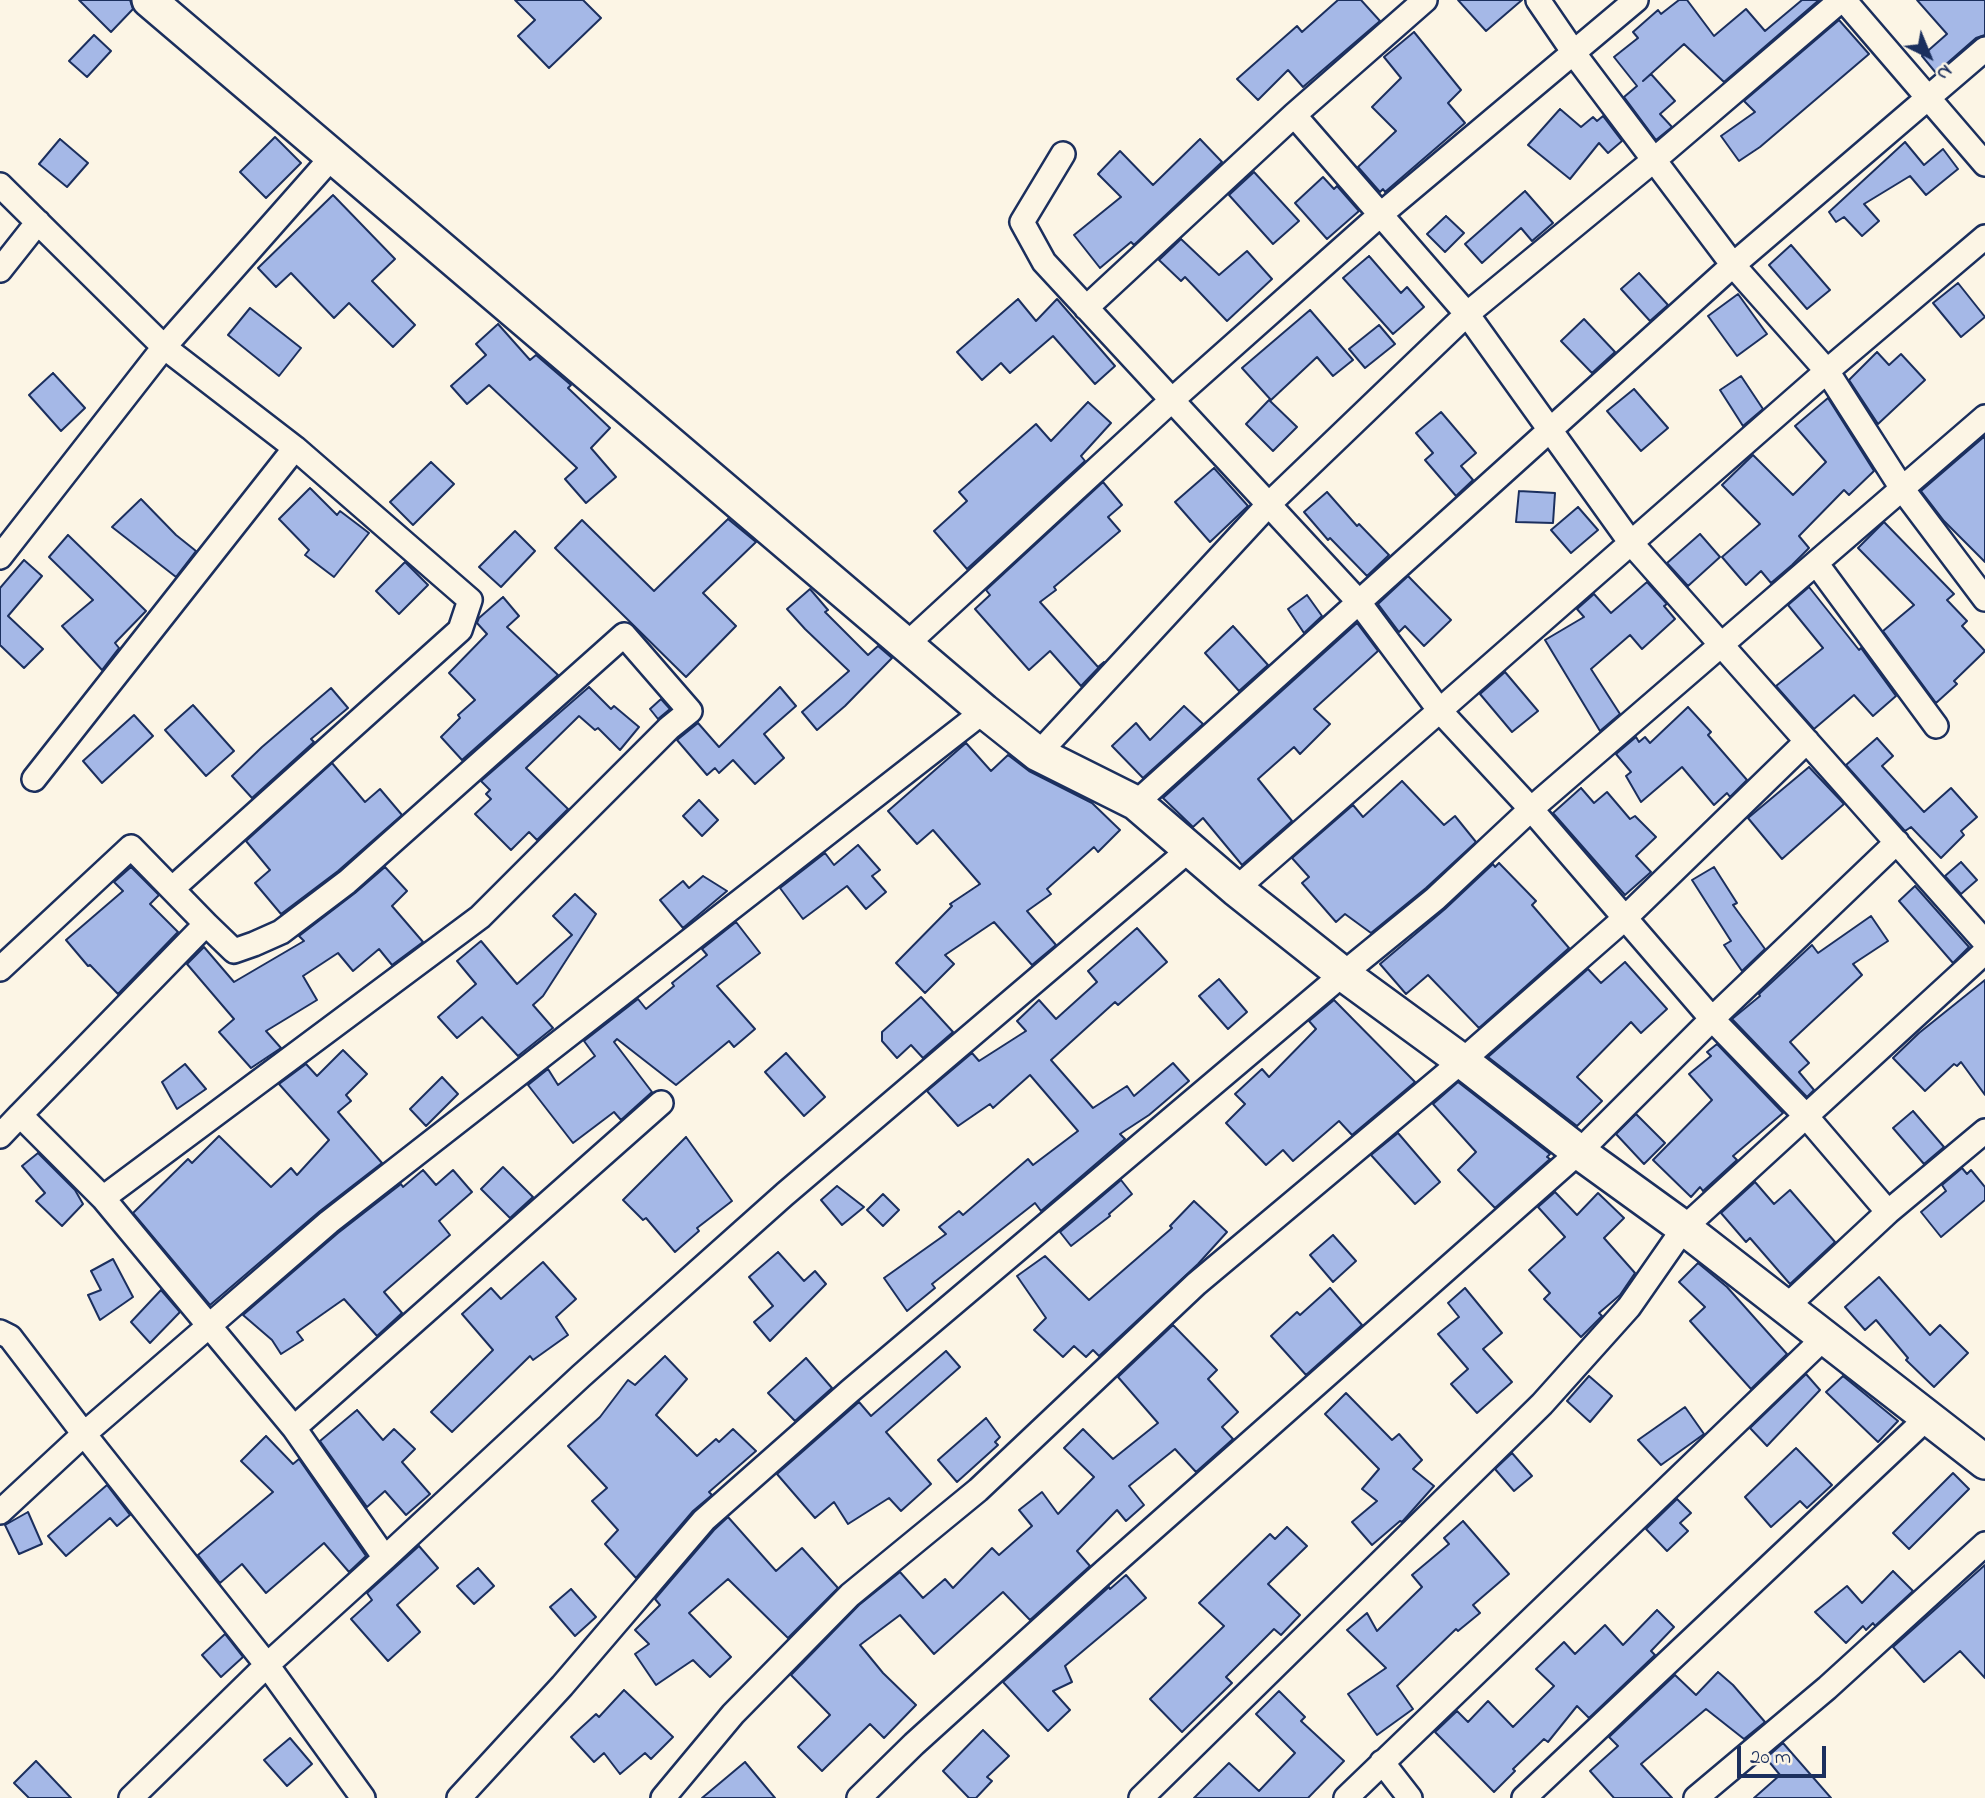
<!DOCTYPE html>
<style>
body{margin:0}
#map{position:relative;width:1985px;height:1798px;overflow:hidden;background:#fcf5e5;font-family:"Indie Flower",sans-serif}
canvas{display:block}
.north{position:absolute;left:1894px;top:21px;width:70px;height:70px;-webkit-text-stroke:5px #fcf5e5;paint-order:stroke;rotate:137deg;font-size:19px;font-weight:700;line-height:28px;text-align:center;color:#1b2f5e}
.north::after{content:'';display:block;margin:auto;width:24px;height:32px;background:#1b2f5e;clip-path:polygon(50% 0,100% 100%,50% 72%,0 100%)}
.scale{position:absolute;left:1737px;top:1746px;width:89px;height:32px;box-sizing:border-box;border:4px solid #1b2f5e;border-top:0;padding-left:9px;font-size:21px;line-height:24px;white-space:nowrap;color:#1b2f5e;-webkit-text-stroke:5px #fcf5e5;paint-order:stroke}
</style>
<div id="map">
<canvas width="1985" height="1798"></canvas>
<div class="north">N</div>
<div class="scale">20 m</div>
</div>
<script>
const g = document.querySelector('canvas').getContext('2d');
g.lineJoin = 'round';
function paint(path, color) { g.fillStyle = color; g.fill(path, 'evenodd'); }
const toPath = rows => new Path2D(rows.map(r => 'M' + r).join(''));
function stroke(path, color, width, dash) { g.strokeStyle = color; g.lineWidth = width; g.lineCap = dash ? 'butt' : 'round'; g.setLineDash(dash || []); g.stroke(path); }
const building = toPath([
 [79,0,130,0,133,9,111,32,79,0],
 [515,0,583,0,601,18,549,68,518,36,535,20,515,0],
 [1338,0,1361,0,1380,21,1303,87,1288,70,1258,100,1237,79,1297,26,1302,32,1338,0],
 [1458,0,1522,0,1486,31,1458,0],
 [1679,0,1687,0,1714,36,1746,9,1765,31,1802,0,1819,0,1724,82,1684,44,1643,81,1651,74,1675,101,1660,114,1672,127,1656,140,1624,97,1637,86,1614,57,1638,38,1633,32,1658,10,1661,14,1679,0],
 [1917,0,1985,0,1985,35,1976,38,1936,73,1922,56,1947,34,1917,0],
 [1839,20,1869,54,1760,147,1739,161,1721,136,1755,112,1744,101,1839,20],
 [1414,32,1461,90,1448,103,1465,123,1385,192,1383,189,1380,192,1358,167,1396,131,1372,107,1401,78,1384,57,1414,32],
 [94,35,111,51,87,77,69,61,94,35],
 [1560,109,1581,127,1593,117,1597,121,1603,116,1622,141,1608,153,1599,143,1570,179,1528,145,1560,109],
 [275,137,301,163,266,198,240,172,275,137],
 [60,139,88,163,67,187,39,164,60,139],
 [1200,139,1222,162,1134,245,1131,242,1100,268,1074,235,1121,197,1098,174,1120,151,1153,185,1200,139],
 [1905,142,1924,165,1943,149,1958,169,1926,195,1910,176,1864,204,1879,221,1862,236,1844,217,1836,222,1829,212,1905,142],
 [1254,172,1299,221,1273,244,1229,195,1254,172],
 [1323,177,1334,189,1337,186,1359,211,1327,239,1295,203,1323,177],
 [1525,191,1553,223,1532,241,1521,228,1482,263,1465,244,1525,191],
 [333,195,395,259,372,281,415,325,393,347,349,303,334,318,291,273,276,287,258,268,333,195],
 [1446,216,1464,233,1445,252,1427,234,1446,216],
 [1181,239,1219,275,1247,251,1272,279,1227,321,1185,277,1181,281,1159,260,1181,239],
 [1791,245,1830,290,1807,309,1769,265,1791,245],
 [1369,256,1401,293,1407,287,1424,307,1393,334,1343,278,1369,256],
 [1639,273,1668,305,1650,321,1621,289,1639,273],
 [1958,283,1985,317,1961,337,1933,303,1958,283],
 [1738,294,1767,334,1737,356,1708,316,1738,294],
 [1018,299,1036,321,1057,299,1115,366,1095,384,1053,336,1010,373,1001,363,982,380,957,352,1018,299],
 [250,308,301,348,279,376,228,335,250,308],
 [1310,310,1353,360,1333,376,1317,357,1271,400,1242,368,1310,310],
 [1584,319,1615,352,1592,373,1561,341,1584,319],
 [498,324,530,360,536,355,571,385,568,388,610,428,591,448,616,477,586,503,565,479,577,468,489,385,467,404,451,386,486,355,476,344,498,324],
 [1379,325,1395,344,1365,368,1349,349,1379,325],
 [1877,352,1889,365,1901,354,1925,380,1878,424,1849,380,1877,352],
 [53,373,85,408,61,431,29,395,53,373],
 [1741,376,1763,409,1743,426,1720,390,1741,376],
 [1634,389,1668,428,1641,451,1607,411,1634,389],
 [1828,398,1874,471,1849,495,1844,490,1799,536,1809,548,1792,565,1771,583,1761,571,1746,585,1722,557,1760,524,1722,485,1753,455,1793,495,1826,462,1795,426,1828,398],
 [1269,400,1297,427,1273,451,1246,424,1269,400],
 [1088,402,1111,423,1081,456,1085,461,967,569,934,531,967,501,959,492,1036,424,1051,441,1088,402],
 [1441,412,1476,453,1461,466,1473,480,1456,496,1425,460,1433,453,1416,433,1441,412],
 [1985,436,1985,562,1944,521,1921,491,1985,436],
 [431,462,454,484,413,525,390,502,431,462],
 [1214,468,1248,506,1210,542,1175,502,1214,468],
 [1103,482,1122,505,1108,517,1120,531,1054,587,1056,590,1040,602,1098,667,1104,662,1081,686,1050,651,1029,670,975,609,990,595,986,590,1103,482],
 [310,488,337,515,340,511,369,533,334,577,305,555,309,550,279,519,310,488],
 [1519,491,1555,493,1553,523,1516,522,1519,491],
 [1327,492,1357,526,1359,524,1389,555,1367,576,1330,538,1328,540,1304,512,1327,492],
 [141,499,176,535,196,551,176,577,112,527,141,499],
 [1578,507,1598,530,1571,553,1551,530,1578,507],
 [728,519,756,542,703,593,736,626,686,677,555,548,582,520,654,591,728,519],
 [1884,522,1954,594,1947,600,1967,621,1962,626,1985,651,1954,681,1957,684,1936,703,1883,631,1914,605,1858,548,1884,522],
 [515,531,535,551,501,587,479,567,515,531],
 [1700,534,1720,557,1688,586,1667,563,1700,534],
 [68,535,146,611,115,643,119,648,102,670,62,626,93,600,49,557,68,535],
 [24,560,42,576,8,616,43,649,24,668,0,645,0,588,24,560],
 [405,562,428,585,399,614,376,591,405,562],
 [1408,576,1451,620,1424,646,1405,626,1399,632,1378,604,1408,576],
 [1647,582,1667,604,1664,606,1675,619,1642,649,1630,635,1591,669,1620,714,1600,731,1545,640,1584,617,1577,609,1594,594,1611,613,1647,582],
 [1809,587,1859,650,1861,648,1896,696,1873,716,1854,695,1814,729,1776,686,1823,648,1788,605,1809,587],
 [810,589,828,610,825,612,868,655,878,646,892,658,845,706,817,730,802,712,849,671,805,629,787,609,810,589],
 [1307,595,1322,616,1304,633,1288,609,1307,595],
 [503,597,519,616,507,627,558,675,462,760,441,737,460,718,458,715,475,700,449,673,487,634,477,623,479,618,503,597],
 [1357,623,1378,651,1314,709,1330,724,1300,754,1294,747,1258,779,1292,821,1242,865,1203,818,1193,827,1163,798,1357,623],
 [1233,626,1268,665,1239,691,1205,653,1233,626],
 [1505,672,1538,711,1512,732,1480,694,1505,672],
 [589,687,611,709,614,706,639,727,620,750,598,728,595,730,579,716,526,768,568,809,537,840,529,832,511,850,475,814,491,799,486,794,490,790,481,781,589,687],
 [780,687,796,706,764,734,784,758,755,784,733,760,719,773,715,768,707,775,677,740,698,723,719,747,780,687],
 [331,688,348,708,311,739,314,742,252,798,232,776,262,747,331,688],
 [661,699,670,709,658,719,650,709,661,699],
 [193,705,234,751,206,776,165,730,193,705],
 [1184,706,1203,724,1143,778,1112,746,1136,723,1150,740,1184,706],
 [1688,707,1711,732,1708,735,1747,780,1730,797,1727,793,1714,805,1682,767,1641,802,1626,776,1631,772,1616,754,1636,737,1639,742,1645,737,1650,743,1688,707],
 [134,715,153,736,102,783,83,761,134,715],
 [1877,738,1893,756,1882,766,1924,812,1951,788,1977,817,1961,831,1964,835,1941,858,1911,827,1905,831,1846,765,1877,738],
 [966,743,991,771,1008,755,1029,771,1092,803,1120,830,1098,852,1094,847,1047,889,1051,894,1027,911,1056,945,1032,965,994,922,945,955,954,964,925,993,896,963,952,906,950,904,980,884,933,830,917,844,888,811,966,743],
 [332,763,365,802,380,789,402,815,338,871,281,914,255,883,270,870,246,841,332,763],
 [1809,767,1844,804,1782,859,1748,818,1809,767],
 [1402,781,1444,825,1455,816,1476,842,1426,888,1371,933,1345,914,1336,922,1302,883,1309,877,1292,858,1353,805,1363,817,1402,781],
 [1581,788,1594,803,1607,792,1630,819,1635,816,1656,837,1636,856,1651,872,1625,895,1553,813,1581,788],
 [699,800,718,820,702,836,683,816,699,800],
 [858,845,880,870,872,876,886,892,866,909,847,886,803,919,780,888,825,853,834,865,858,845],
 [1961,862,1977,880,1961,894,1945,876,1961,862],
 [1499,863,1536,901,1532,905,1569,948,1479,1028,1428,975,1406,994,1380,964,1445,909,1493,864,1495,867,1499,863],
 [131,867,159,895,150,904,178,932,118,994,90,965,88,966,66,940,123,891,114,882,131,867],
 [385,867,407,891,392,906,423,942,392,965,379,949,353,971,338,953,303,976,317,1000,266,1031,281,1048,251,1068,219,1032,234,1019,187,964,204,947,234,982,304,941,299,936,355,893,385,867],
 [1714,867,1737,903,1733,905,1765,949,1742,971,1724,945,1731,941,1692,880,1714,867],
 [703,876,727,891,683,928,660,900,683,881,689,888,703,876],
 [1915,886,1969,947,1953,963,1899,901,1915,886],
 [575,894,596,914,543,996,533,1005,553,1028,518,1056,482,1017,457,1038,438,1017,476,984,457,961,481,941,517,984,572,935,553,916,575,894],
 [1871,916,1888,941,1853,964,1862,975,1790,1042,1809,1063,1799,1072,1814,1090,1807,1097,1732,1019,1760,996,1759,994,1812,945,1818,953,1871,916],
 [736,922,760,953,717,986,755,1029,734,1047,729,1041,676,1085,617,1039,614,1042,652,1092,621,1120,614,1112,573,1143,528,1085,548,1069,558,1085,595,1056,584,1041,638,999,646,1009,674,986,672,983,707,955,702,949,736,922],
 [1137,928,1167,962,1118,1005,1115,1002,1051,1060,1093,1108,1127,1086,1134,1096,1173,1063,1189,1081,1149,1115,1120,1134,1125,1139,1041,1211,1035,1203,932,1284,935,1288,907,1311,884,1278,946,1234,939,1227,959,1211,963,1215,1028,1159,1033,1165,1078,1131,1030,1075,993,1108,990,1104,958,1126,927,1091,972,1053,979,1061,1026,1031,1017,1021,1039,1000,1056,1019,1097,982,1088,971,1137,928],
 [1625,962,1667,1009,1641,1033,1631,1022,1577,1077,1602,1101,1577,1126,1488,1057,1588,969,1601,983,1625,962],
 [1219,979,1247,1012,1228,1029,1199,996,1219,979],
 [1985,980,1985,1095,1961,1062,1957,1066,1954,1064,1925,1091,1893,1058,1919,1033,1985,980],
 [921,997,953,1032,923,1058,911,1045,897,1058,882,1041,882,1032,921,997],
 [1334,1000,1415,1082,1352,1135,1339,1121,1293,1161,1283,1150,1266,1165,1226,1123,1245,1104,1235,1094,1262,1069,1269,1077,1316,1029,1309,1021,1334,1000],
 [1717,1044,1783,1113,1733,1156,1737,1160,1703,1191,1700,1187,1691,1197,1653,1160,1712,1100,1689,1074,1711,1056,1707,1052,1717,1044],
 [343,1050,367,1074,346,1095,351,1101,338,1112,382,1163,320,1211,210,1305,133,1213,188,1159,192,1163,219,1136,271,1187,291,1168,297,1175,329,1140,279,1084,306,1064,317,1076,343,1050],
 [786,1053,825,1097,804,1116,765,1072,786,1053],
 [185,1064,206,1089,177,1109,162,1082,185,1064],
 [442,1077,458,1094,426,1126,410,1109,442,1077],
 [1458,1082,1550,1154,1547,1157,1550,1159,1495,1208,1458,1170,1476,1152,1433,1104,1458,1082],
 [1913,1111,1944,1147,1924,1164,1893,1128,1913,1111],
 [1636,1114,1665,1143,1644,1164,1616,1134,1636,1114],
 [1398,1133,1440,1182,1415,1204,1371,1155,1398,1133],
 [686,1137,732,1201,697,1228,699,1231,675,1252,646,1218,643,1220,623,1200,686,1137],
 [38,1153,75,1190,83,1204,62,1226,36,1201,45,1193,22,1166,38,1153],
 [503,1167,533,1197,510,1218,481,1189,503,1167],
 [1962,1168,1967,1174,1971,1170,1985,1187,1985,1200,1941,1237,1921,1212,1946,1191,1942,1185,1962,1168],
 [423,1170,436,1185,453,1170,472,1192,439,1221,450,1235,384,1292,402,1313,377,1336,344,1299,297,1332,303,1340,281,1354,272,1340,243,1315,338,1233,401,1184,403,1187,423,1170],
 [1121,1180,1132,1194,1109,1214,1110,1216,1071,1246,1060,1232,1121,1180],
 [1755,1182,1774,1204,1790,1190,1835,1242,1790,1284,1750,1238,1746,1242,1721,1213,1755,1182],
 [837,1186,864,1207,842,1225,821,1200,837,1186],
 [1555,1192,1577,1215,1598,1193,1624,1218,1604,1238,1635,1273,1620,1295,1599,1313,1602,1316,1581,1337,1544,1299,1550,1293,1529,1270,1565,1237,1538,1207,1555,1192],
 [883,1194,899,1210,883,1226,867,1210,883,1194],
 [1194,1201,1227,1232,1198,1264,1099,1356,1093,1350,1086,1357,1074,1346,1063,1357,1034,1330,1046,1318,1017,1276,1045,1256,1089,1300,1172,1228,1170,1226,1194,1201],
 [1333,1235,1356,1261,1333,1282,1310,1255,1333,1235],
 [778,1252,804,1281,815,1271,826,1284,770,1341,754,1322,773,1306,749,1277,778,1252],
 [113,1259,133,1297,100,1320,88,1295,101,1290,91,1271,113,1259],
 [543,1262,576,1299,556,1317,568,1335,533,1360,530,1356,452,1432,431,1412,493,1350,462,1314,491,1288,501,1299,543,1262],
 [1698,1263,1727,1287,1787,1354,1751,1389,1690,1321,1705,1307,1679,1282,1698,1263],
 [1879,1277,1930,1335,1940,1325,1968,1353,1934,1387,1906,1360,1908,1358,1876,1320,1865,1330,1845,1307,1879,1277],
 [1330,1288,1362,1325,1306,1375,1271,1336,1297,1312,1300,1315,1330,1288],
 [1465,1288,1502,1333,1483,1349,1512,1382,1477,1413,1451,1384,1468,1369,1438,1334,1459,1317,1448,1303,1465,1288],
 [161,1290,180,1312,150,1343,131,1322,161,1290],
 [1173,1325,1217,1370,1208,1379,1238,1412,1222,1427,1233,1439,1196,1472,1175,1449,1129,1486,1144,1505,1126,1521,1117,1510,1077,1551,1090,1566,1030,1620,1003,1592,934,1654,900,1615,860,1645,883,1673,916,1705,884,1738,870,1724,822,1771,798,1747,830,1715,791,1675,859,1605,900,1572,923,1598,945,1579,953,1588,992,1548,999,1555,1032,1526,1019,1510,1042,1492,1058,1514,1094,1477,1064,1448,1083,1429,1113,1459,1158,1423,1118,1377,1173,1325],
 [946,1351,960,1367,886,1432,931,1484,901,1511,889,1498,848,1524,834,1502,815,1518,777,1474,859,1402,871,1416,946,1351],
 [665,1356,687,1379,656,1415,697,1456,716,1439,719,1442,733,1429,756,1451,709,1492,712,1495,693,1511,636,1578,605,1544,618,1530,592,1501,607,1488,568,1446,600,1417,628,1380,635,1385,665,1356],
 [806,1358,832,1388,795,1421,768,1393,806,1358],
 [1806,1374,1820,1390,1767,1446,1750,1428,1806,1374],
 [1589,1376,1612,1396,1590,1422,1567,1401,1589,1376],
 [1843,1376,1898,1421,1878,1442,1826,1392,1843,1376],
 [1346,1393,1392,1440,1399,1434,1422,1460,1413,1469,1434,1486,1402,1522,1400,1521,1372,1545,1352,1522,1377,1501,1362,1489,1379,1469,1325,1414,1346,1393],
 [1685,1407,1704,1434,1661,1465,1638,1440,1685,1407],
 [357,1410,383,1440,394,1429,415,1449,402,1462,430,1494,406,1515,385,1491,367,1507,320,1441,357,1410],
 [986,1418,1000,1437,995,1442,998,1445,957,1482,938,1460,986,1418],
 [266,1436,293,1464,299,1459,366,1556,349,1572,324,1543,266,1593,242,1564,220,1583,198,1555,273,1492,241,1461,266,1436],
 [1796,1448,1832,1485,1807,1508,1800,1501,1771,1527,1745,1497,1796,1448],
 [1512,1453,1532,1476,1514,1491,1495,1469,1512,1453],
 [1953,1473,1969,1489,1909,1549,1893,1533,1953,1473],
 [107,1485,130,1515,117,1526,110,1518,66,1556,48,1536,107,1485],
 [1677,1499,1691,1513,1680,1523,1688,1531,1667,1551,1646,1529,1677,1499],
 [28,1512,42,1544,19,1554,5,1525,28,1512],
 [728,1517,776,1571,802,1548,838,1588,788,1638,728,1579,689,1613,731,1657,710,1677,693,1660,656,1685,635,1654,649,1644,635,1630,660,1605,655,1599,714,1530,728,1517],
 [1463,1521,1509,1574,1473,1605,1480,1613,1458,1631,1456,1629,1397,1686,1413,1709,1377,1735,1348,1694,1386,1668,1347,1630,1367,1613,1377,1631,1422,1587,1412,1575,1449,1544,1444,1538,1463,1521],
 [1287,1527,1307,1546,1268,1584,1300,1615,1281,1635,1274,1629,1226,1677,1232,1683,1182,1732,1150,1699,1224,1626,1199,1603,1270,1534,1275,1539,1287,1527],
 [419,1546,438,1568,397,1605,420,1632,388,1661,351,1619,372,1600,367,1593,419,1546],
 [1985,1565,1985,1678,1960,1651,1924,1682,1893,1647,1985,1565],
 [478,1568,494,1586,474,1604,457,1586,478,1568],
 [1893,1571,1913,1591,1875,1626,1873,1623,1866,1630,1863,1626,1846,1643,1815,1612,1847,1586,1862,1603,1893,1571],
 [1126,1575,1146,1598,1065,1666,1072,1682,1053,1691,1070,1710,1048,1731,1003,1682,1109,1587,1110,1589,1126,1575],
 [571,1589,596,1617,575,1636,550,1607,571,1589],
 [1657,1610,1674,1627,1651,1651,1655,1655,1589,1718,1577,1706,1548,1742,1544,1739,1513,1769,1515,1771,1494,1792,1435,1732,1457,1711,1468,1722,1488,1701,1513,1727,1554,1686,1536,1669,1564,1642,1575,1654,1605,1625,1623,1645,1657,1610],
 [225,1634,243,1657,221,1677,202,1655,225,1634],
 [1718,1672,1733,1685,1765,1722,1744,1739,1706,1709,1641,1764,1672,1798,1614,1798,1590,1771,1618,1746,1609,1737,1675,1675,1696,1695,1718,1672],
 [624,1690,673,1737,651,1759,645,1753,620,1774,604,1753,594,1762,571,1737,596,1714,599,1717,624,1690],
 [1279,1691,1305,1717,1301,1721,1344,1761,1308,1798,1194,1798,1229,1763,1259,1791,1295,1753,1256,1714,1279,1691],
 [983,1730,1009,1756,987,1777,992,1781,976,1798,969,1798,943,1771,983,1730],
 [290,1738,312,1764,287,1786,264,1760,290,1738],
 [1783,1743,1831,1798,1754,1798,1780,1775,1766,1758,1783,1743],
 [36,1761,71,1798,29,1798,14,1783,36,1761],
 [745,1762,775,1798,702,1798,745,1762]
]);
paint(building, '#a5b8e7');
stroke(building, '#1b2f5e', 2);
const street = toPath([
 [1538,0,1581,63,1733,265,1827,371,1903,490,1985,599],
 [1844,0,1985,164],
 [1294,115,1467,314,1631,543,1985,942],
 [1063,154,1022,222,1044,262,1358,601,1440,711,1531,809,1712,1019,1805,1115,1888,1212],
 [0,185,164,347,295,448,470,600,460,630,173,888],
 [0,270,38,222],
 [1086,308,1294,115,1425,0],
 [0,557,164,347,332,157],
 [1816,563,1936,726],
 [907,644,1172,400,1380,215,1636,0],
 [1038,754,1269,504,1467,314,1654,160,1841,0],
 [34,779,295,448],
 [1136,803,1733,265,1985,49],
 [1236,889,1827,371,1985,237],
 [0,969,131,847,206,924],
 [20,1115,206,924,234,951,254,944,281,932,347,882,624,635,690,711,669,728,480,917,103,1198],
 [0,1136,20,1115,103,1198,294,1428,385,1558],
 [1786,1307,1888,1212,1985,1131],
 [0,1332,10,1337,84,1434,267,1665,363,1798],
 [294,1428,661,1103],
 [0,1512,84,1434,329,1222,984,711],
 [1382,1762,1410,1798],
 [131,1798,267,1665,385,1558,581,1376,785,1194,1190,849],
 [459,1798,562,1686,704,1520,850,1391,1343,974,1435,899,1531,809,1985,417],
 [663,1798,733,1714,850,1595,978,1490,1196,1284,1462,1061,1624,919,1807,741],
 [859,1798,914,1744,1104,1572,1579,1152,1712,1019,1897,842],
 [1141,1798,1542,1404,1629,1307,1684,1228,1985,952],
 [1346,1798,1826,1336],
 [1524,1798,1928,1417],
 [1696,1798,1827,1688,1985,1544]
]);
const secondary = toPath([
 [149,0,984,711,1038,754,1136,803,1236,889,1343,974,1462,1061,1579,1152,1684,1228,1985,1462]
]);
stroke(street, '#1b2f5e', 28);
stroke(secondary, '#1b2f5e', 38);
stroke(street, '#fcf5e5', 23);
stroke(secondary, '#fcf5e5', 33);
</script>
